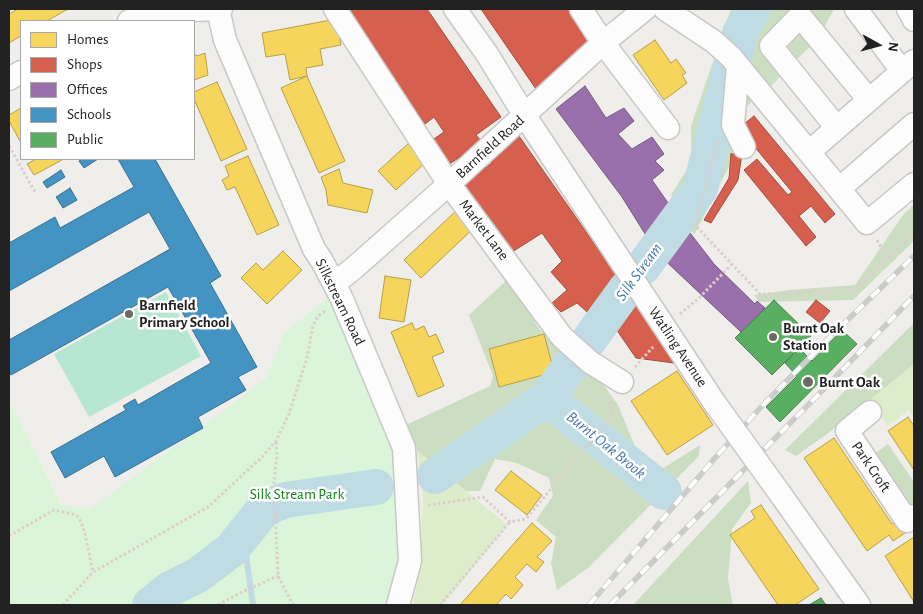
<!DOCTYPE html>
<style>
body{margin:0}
#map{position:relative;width:923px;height:614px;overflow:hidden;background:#f0eeeb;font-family:"Alegreya Sans",sans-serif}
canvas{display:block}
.frame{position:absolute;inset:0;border:10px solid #222;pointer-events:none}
.legend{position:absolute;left:20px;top:20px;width:175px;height:140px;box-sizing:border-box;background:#fff;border:1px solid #a7a7a7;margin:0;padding:6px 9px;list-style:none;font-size:15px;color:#222}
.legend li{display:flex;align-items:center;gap:10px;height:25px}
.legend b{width:25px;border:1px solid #a7a7a7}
.north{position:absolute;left:853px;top:20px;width:50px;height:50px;-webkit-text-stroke:4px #fff;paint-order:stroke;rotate:97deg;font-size:14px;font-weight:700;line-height:20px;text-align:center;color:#222}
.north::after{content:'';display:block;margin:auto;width:18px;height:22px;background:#222;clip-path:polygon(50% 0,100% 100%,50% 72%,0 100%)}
</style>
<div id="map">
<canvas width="923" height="614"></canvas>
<div class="frame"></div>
<ul class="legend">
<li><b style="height:14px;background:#f6d55c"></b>Homes</li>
<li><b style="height:14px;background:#d6604d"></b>Shops</li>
<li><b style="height:14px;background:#9970ab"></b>Offices</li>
<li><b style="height:14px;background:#4393c3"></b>Schools</li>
<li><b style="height:14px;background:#5aae61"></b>Public</li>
</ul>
<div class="north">N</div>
</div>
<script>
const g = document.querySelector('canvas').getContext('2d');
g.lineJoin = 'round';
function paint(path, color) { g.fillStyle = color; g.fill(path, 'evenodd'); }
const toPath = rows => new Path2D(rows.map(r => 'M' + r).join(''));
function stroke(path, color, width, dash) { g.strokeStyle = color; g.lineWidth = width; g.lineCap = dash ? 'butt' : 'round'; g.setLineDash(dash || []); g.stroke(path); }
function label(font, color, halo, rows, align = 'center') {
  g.font = font + ' "Alegreya Sans",sans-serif'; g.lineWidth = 5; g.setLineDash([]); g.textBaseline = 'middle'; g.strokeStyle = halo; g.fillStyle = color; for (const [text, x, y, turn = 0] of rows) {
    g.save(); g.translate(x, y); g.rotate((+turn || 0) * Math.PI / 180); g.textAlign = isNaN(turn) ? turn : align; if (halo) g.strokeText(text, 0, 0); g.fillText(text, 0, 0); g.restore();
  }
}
paint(toPath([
 [914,364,914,419,909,410,888,426,869,399],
 [417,450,507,525,443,605,413,605,420,565,423,498]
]), '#ddeccb');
paint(toPath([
 [731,9,834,9,819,37,772,85,742,110,737,151,694,235,671,195,691,163,691,126],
 [914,204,914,241,853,300,759,302,754,295,790,290,855,285,903,215],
 [508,279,539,329,569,360,600,380,618,405,642,464,662,469,700,445,699,456,588,568,557,590,551,563,556,537,536,520,553,496,549,478,517,463,495,459,480,491,466,491,417,450,406,425,490,386,493,376,469,315],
 [914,323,914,364,827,434,796,456,785,450],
 [888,444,914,482,914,506,909,510,871,456],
 [748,481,751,503,732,529,728,579,733,605,633,605]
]), '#cbdec1');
paint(toPath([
 [330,296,405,449,398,605,9,605,9,403,10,402,61,505,90,509,266,379,284,333]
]), '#daf5da');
paint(toPath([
 [166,292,201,356,89,417,54,354]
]), '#b7e6d2');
const homes = toPath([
 [18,9,68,9,47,21,21,21,21,36,9,43,9,14,18,9],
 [336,19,341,45,320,49,323,65,306,68,307,76,290,80,285,54,266,57,262,33,336,19],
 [655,40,671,63,676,59,686,73,682,75,687,83,664,100,633,55,655,40],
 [194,53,197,56,205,53,208,75,194,80,194,53],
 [307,76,345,161,319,173,281,88,307,76],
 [217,82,247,149,221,161,194,99,194,92,217,82],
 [21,108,21,143,9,121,9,115,21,108],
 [410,142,427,161,396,190,378,171,410,142],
 [248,156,279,225,257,235,235,187,227,190,222,180,229,176,225,166,248,156],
 [36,159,61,159,62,160,34,175,27,164,36,159],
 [339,169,343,183,373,190,367,213,328,205,326,190,321,177,339,169],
 [459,208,476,226,421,278,404,260,459,208],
 [283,251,302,270,267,304,241,278,256,263,263,270,283,251],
 [385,276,411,280,404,322,379,318,385,276],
 [412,323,415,330,424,326,429,337,436,334,444,352,432,357,444,386,418,397,391,332,412,323],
 [544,334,554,372,499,387,489,349,544,334],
 [677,371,713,425,667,455,631,401,677,371],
 [908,417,914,426,914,470,888,431,908,417],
 [834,438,892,524,900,518,908,531,893,541,889,535,867,551,804,458,834,438],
 [511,471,542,495,527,515,495,490,511,471],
 [761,505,819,589,795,605,778,605,730,535,755,518,751,511,761,505],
 [532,523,552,541,537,557,544,562,536,572,527,564,515,577,523,585,511,599,506,594,496,605,460,605,532,523],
 [914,537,914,602,885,556,914,537]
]);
paint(homes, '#f6d55c');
stroke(homes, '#b69f4b', 1);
const shops = toPath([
 [346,9,427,9,501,117,476,135,482,142,448,165,431,141,444,132,434,117,425,124,346,9],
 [481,9,575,9,598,40,536,89,481,9],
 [754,116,835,214,825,223,811,206,799,216,816,237,806,246,744,170,757,159,788,195,792,192,739,128,754,116],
 [519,136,626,289,674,363,636,358,603,310,594,318,577,303,561,312,552,303,567,290,551,272,562,261,542,233,509,254,462,184,492,163,489,160,519,136],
 [731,154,742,154,738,180,711,223,704,220,729,178,731,154],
 [816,300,830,311,820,323,806,312,816,300]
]);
paint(shops, '#d6604d');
stroke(shops, '#a04d40', 1);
const offices = toPath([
 [585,86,606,118,624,108,634,121,618,134,632,149,652,137,664,154,655,161,664,170,652,180,680,220,714,264,755,304,757,301,765,308,741,332,657,253,622,197,556,109,585,86]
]);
paint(offices, '#9970ab');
stroke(offices, '#755982', 1);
const schools = toPath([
 [82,159,98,159,84,168,79,161,82,159],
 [118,159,155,159,221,276,210,283,257,367,238,377,246,390,198,417,203,428,115,477,104,456,65,478,51,452,126,410,123,406,135,399,138,405,211,363,168,287,11,375,9,371,9,340,170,249,149,212,9,291,9,243,55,217,60,228,134,187,118,159],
 [61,170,65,177,47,188,43,182,61,170],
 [70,188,77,200,63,208,56,197,70,188]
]);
paint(schools, '#4393c3');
stroke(schools, '#397193', 1);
const public = toPath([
 [774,300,811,336,772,375,735,338,774,300],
 [842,330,857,344,780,422,766,407,797,376,785,363,799,348,812,361,842,330],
 [821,598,826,605,809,605,821,598]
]);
paint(public, '#5aae61');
stroke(public, '#49844e', 1);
stroke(toPath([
 [238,541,246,555,253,605]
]), '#bfdbe3', 6);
stroke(toPath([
 [643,267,700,189,740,33,753,9],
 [547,398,664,492],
 [435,476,547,398,626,289],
 [150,605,170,589,198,575,231,550,264,509,285,500,376,487]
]), '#bfdbe3', 36);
const minor = toPath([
 [218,9,225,40,314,249,322,261,342,299,404,448,410,561,398,605],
 [335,9,449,184,562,337,590,362,622,382],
 [455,9,487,54,525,116,714,402],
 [581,9,603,43,668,128],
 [665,9,713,41,731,57,867,223,914,184],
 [856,9,902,71],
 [908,9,914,20],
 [129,21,164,11,221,9],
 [738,66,733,125,744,147],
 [9,79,21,72],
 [837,128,771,46,800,16,869,100],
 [809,152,914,61],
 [839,189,914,124],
 [335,283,354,268,449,184,603,43,645,9],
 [870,412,847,431,907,521,914,516],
 [781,495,859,605]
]);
stroke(minor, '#c9c8c7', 25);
stroke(toPath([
 [718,141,695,225,760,294,852,292,914,233],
 [9,146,35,192],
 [877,240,888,258],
 [680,314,700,297,732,264],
 [635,367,653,347],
 [276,442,277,455,274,481,278,576,293,605],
 [428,505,483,497,510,522,526,519,613,414,609,399],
 [9,536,54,510,73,514,77,516,81,522,85,534,93,572],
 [63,605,93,572,208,507,261,458,276,441,289,414,307,358,313,326,318,316,326,310],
 [218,605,242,592,278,576],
 [440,605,510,522]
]), '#dccecd', 3, [2.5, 2.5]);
stroke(minor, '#fdfcfc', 22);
const rail = toPath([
 [589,605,715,458,762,406,833,334,914,256],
 [610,605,818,395,914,296]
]);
stroke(rail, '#ccc', 5.5);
stroke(rail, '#fff', 4, [11]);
const minorBridge = toPath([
 [714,402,781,495]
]);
stroke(minorBridge, '#c9c8c7', 25, []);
stroke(minorBridge, '#fdfcfc', 22);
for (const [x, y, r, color] of [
 [129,314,5,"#6a6968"],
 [773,337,5,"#6a6968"],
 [808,382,6,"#6a6968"]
]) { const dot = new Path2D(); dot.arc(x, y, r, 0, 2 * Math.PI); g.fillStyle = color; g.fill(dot); stroke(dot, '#fff', 2); }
label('15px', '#222', '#fff', [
 ["Barnfield Road",490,147,-42],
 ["Market Lane",484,230,53],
 ["Silkstream Road",340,302,64],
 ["Watling Avenue",678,347,56],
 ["Park Croft",871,467,56]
]);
label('bold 15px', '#222', '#fff', [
 ["Barnfield",139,305],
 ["Primary School",139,322],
 ["Burnt Oak",783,328],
 ["Station",783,345],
 ["Burnt Oak",819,382]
], 'left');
label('15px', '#0c8416', '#fff', [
 ["Silk Stream Park",297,494]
]);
label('italic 16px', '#4a7aab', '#fff', [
 ["Silk Stream",639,272,-54],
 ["Burnt Oak Brook",606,445,39]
]);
</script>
